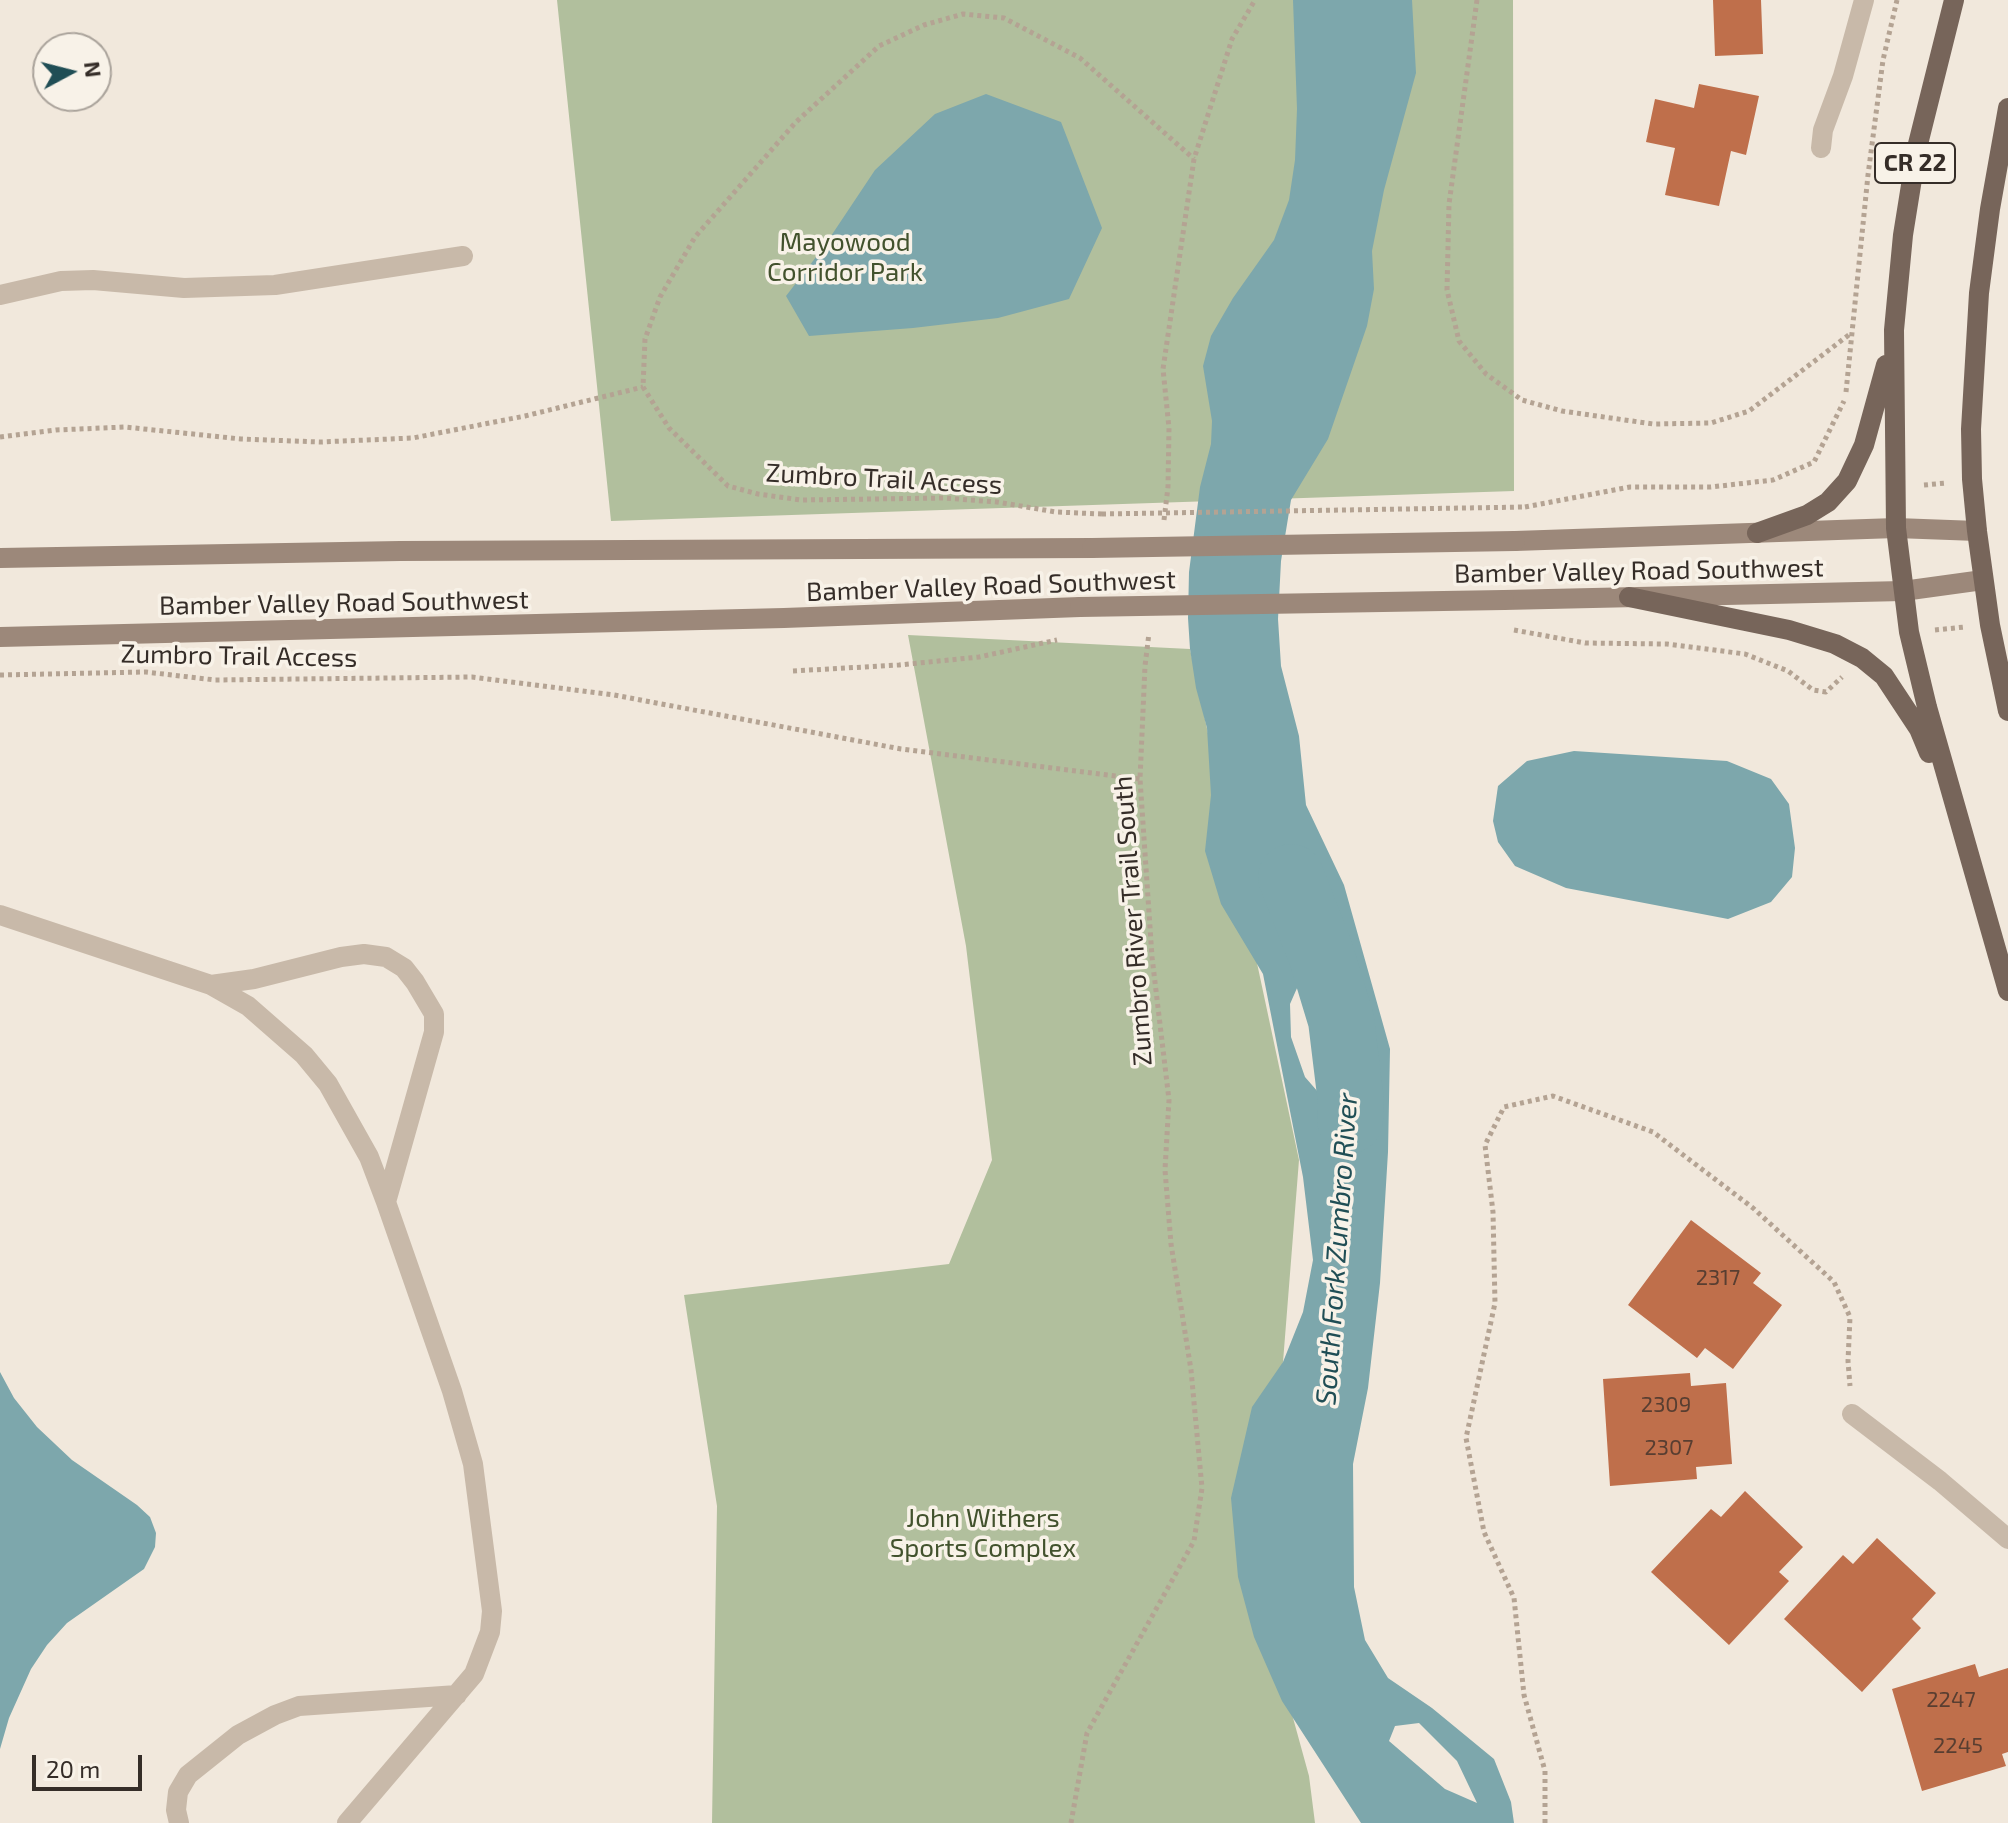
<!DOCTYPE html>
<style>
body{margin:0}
#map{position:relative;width:2008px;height:1823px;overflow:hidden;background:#f1e8dc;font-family:"Exo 2",sans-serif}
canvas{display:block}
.north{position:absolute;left:32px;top:32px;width:80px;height:80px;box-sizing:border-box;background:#f8f2e8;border:2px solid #aaa39b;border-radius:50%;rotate:83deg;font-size:22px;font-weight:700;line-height:32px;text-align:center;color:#352d28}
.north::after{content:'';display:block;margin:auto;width:28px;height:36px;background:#204e55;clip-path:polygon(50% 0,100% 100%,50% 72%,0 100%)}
.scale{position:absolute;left:32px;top:1755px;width:110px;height:36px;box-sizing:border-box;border:4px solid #352d28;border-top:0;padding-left:10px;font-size:24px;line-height:28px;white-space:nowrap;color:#352d28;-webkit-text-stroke:6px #f8f2e8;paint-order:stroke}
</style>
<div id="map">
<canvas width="2008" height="1823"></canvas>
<div class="north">N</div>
<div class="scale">20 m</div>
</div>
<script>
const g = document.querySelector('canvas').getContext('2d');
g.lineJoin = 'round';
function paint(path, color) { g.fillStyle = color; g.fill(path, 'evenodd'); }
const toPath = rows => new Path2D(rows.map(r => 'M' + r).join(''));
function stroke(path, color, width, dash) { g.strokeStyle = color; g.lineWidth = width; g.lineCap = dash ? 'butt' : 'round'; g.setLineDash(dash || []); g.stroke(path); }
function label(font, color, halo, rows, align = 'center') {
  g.font = font + ' "Exo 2",sans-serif'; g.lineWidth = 7; g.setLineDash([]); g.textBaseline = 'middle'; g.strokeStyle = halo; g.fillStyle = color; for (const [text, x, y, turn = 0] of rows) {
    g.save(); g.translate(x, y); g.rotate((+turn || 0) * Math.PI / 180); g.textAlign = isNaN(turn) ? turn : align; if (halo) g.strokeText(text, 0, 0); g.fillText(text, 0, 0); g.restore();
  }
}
paint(toPath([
 [557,0,1513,0,1514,491,611,521],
 [908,635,1190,649,1299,1160,1283,1362,1249,1558,1309,1776,1315,1823,712,1823,717,1506,684,1295,949,1264,992,1160,966,946]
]), '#b1bf9d');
paint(toPath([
 [1293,0,1412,0,1416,73,1384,190,1372,251,1374,289,1367,326,1328,439,1291,500,1281,561,1278,619,1281,666,1299,736,1306,805,1344,885,1390,1049,1388,1152,1380,1283,1368,1388,1353,1464,1354,1587,1365,1640,1388,1678,1432,1708,1494,1759,1511,1802,1514,1823,1361,1823,1282,1701,1254,1637,1238,1577,1231,1498,1252,1407,1283,1362,1303,1312,1313,1260,1303,1177,1263,974,1221,904,1205,851,1211,795,1207,728,1196,688,1190,649,1188,618,1189,572,1200,487,1211,444,1212,421,1203,366,1211,336,1233,298,1274,240,1289,200,1295,160,1297,109],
 [1318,960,1338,967,1346,1000,1337,1077,1325,1100,1305,1077,1291,1037,1290,1004,1301,979],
 [1419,1723,1457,1761,1477,1803,1445,1789,1389,1741,1395,1726],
 [986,94,1061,122,1102,228,1069,299,998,318,913,328,809,336,786,296,823,248,875,170,935,114],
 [1574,751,1727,761,1771,779,1789,804,1795,848,1792,877,1771,902,1728,919,1566,888,1515,866,1498,842,1493,821,1498,786,1527,761],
 [0,1372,14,1398,37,1427,72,1460,137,1505,150,1517,156,1533,155,1547,144,1569,67,1623,47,1645,31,1669,9,1718,0,1749]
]), '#7da7ac');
stroke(toPath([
 [1291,877,1321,954,1341,1020,1351,1102,1350,1120]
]), '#7da7ac', 66);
paint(toPath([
 [1713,0,1761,0,1763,54,1715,56],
 [1699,84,1759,96,1746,155,1731,151,1719,206,1665,195,1675,148,1646,142,1655,99,1694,108],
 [1691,1220,1761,1273,1753,1283,1782,1305,1733,1369,1705,1348,1697,1358,1628,1305],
 [1690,1373,1691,1386,1726,1383,1732,1464,1696,1467,1697,1479,1610,1486,1603,1379],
 [1745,1491,1803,1547,1779,1572,1789,1581,1729,1645,1651,1572,1711,1509,1721,1517],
 [1877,1538,1936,1593,1912,1619,1921,1628,1862,1692,1784,1619,1843,1555,1853,1564],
 [1975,1664,1979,1677,2008,1668,2008,1752,2002,1754,2006,1766,1922,1791,1892,1689]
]), '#bf6f4b');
stroke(toPath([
 [1477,0,1449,204,1447,290,1459,341,1486,374,1522,400,1562,411,1653,424,1711,423,1749,411,1850,334],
 [1846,392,1868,175,1883,60,1897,0],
 [0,437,56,430,125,427,241,439,320,442,413,438,525,416,643,387],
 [1924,485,1946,483],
 [1525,507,1630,487,1711,487,1773,480,1814,462,1844,401],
 [1102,514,1056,512,997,502,944,498,801,500,758,494,728,486,669,428,643,387,645,339,660,297,695,237,796,122,879,46,924,25,963,14,1004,18,1080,58,1194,159],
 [1164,520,1168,487,1169,428,1163,369,1194,159,1232,39,1255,0],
 [1514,630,1585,643,1667,644,1745,654,1788,671,1813,690,1826,692,1842,677],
 [1935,630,1965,627],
 [793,671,899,665,979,657,1057,640],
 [0,675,146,672,215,680,472,677,614,695,901,749,1140,779],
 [1071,1823,1087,1733,1194,1541,1202,1488,1191,1370,1171,1244,1165,1170,1169,1100,1152,957,1140,779,1145,666,1149,633],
 [1545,1823,1545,1771,1524,1695,1514,1598,1484,1532,1466,1438,1495,1303,1493,1212,1485,1145,1504,1107,1553,1096,1653,1132,1753,1208,1834,1282,1850,1317,1848,1361,1850,1386]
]), '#b4a393', 5, [4, 4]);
stroke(toPath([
 [1821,148,1823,130,1843,76,1864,0],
 [0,295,61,281,93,280,184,288,275,285,463,256],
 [0,915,211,985,248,1006,304,1055,328,1084,369,1157,386,1202,452,1391,473,1464,492,1611,490,1632,474,1674,347,1823],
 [211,985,254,979,341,957,364,954,386,957,404,968,415,982,434,1014,434,1032,386,1202],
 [1852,1414,1940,1481,2008,1539],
 [179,1823,176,1810,178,1792,188,1775,238,1735,275,1715,299,1706,457,1695]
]), '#c8b9a9', 20);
stroke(toPath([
 [1515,541,1896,528,1977,531],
 [0,558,400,551,1092,548],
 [1504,600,1903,591,1983,580],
 [0,637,784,618,1080,607]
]), '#9c887a', 20);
stroke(toPath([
 [1954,0,1917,148,1903,235,1894,330,1896,528,1909,632,1927,707,2008,991],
 [2008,108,1990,209,1979,293,1971,429,1972,479,1977,531,1990,625,2008,711],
 [1757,533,1807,515,1828,502,1847,481,1864,445,1886,365],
 [1629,597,1789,630,1835,644,1862,658,1884,676,1919,729,1929,753]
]), '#77655a', 20);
stroke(toPath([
 [1102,514,1525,507]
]), '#b4a393', 5, [4, 4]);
stroke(toPath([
 [1092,548,1515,541],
 [1080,607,1504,600]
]), '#9c887a', 20);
label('22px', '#583e31', null, [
 ["2317",1718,1278],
 ["2309",1666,1405],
 ["2307",1669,1448],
 ["2247",1951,1700],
 ["2245",1958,1746]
]);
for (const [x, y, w] of [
 [1915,163,80]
]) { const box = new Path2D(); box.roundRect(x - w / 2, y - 20, w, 40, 6); g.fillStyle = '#f8f2e8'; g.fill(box); stroke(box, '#352d28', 2); }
label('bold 24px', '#352d28', null, [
 ["CR 22",1915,163]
]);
label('26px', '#42522d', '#f8f2e8', [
 ["Mayowood",845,242],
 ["Corridor Park",845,272],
 ["John Withers",983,1518],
 ["Sports Complex",983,1548]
]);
label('26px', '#352d28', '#f8f2e8', [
 ["Zumbro Trail Access",884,479,3],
 ["Bamber Valley Road Southwest",1639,571,-1],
 ["Bamber Valley Road Southwest",991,586,-2],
 ["Bamber Valley Road Southwest",344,603,-1],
 ["Zumbro Trail Access",239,656,1],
 ["Zumbro River Trail South",1133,921,-94]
]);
label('italic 28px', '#204e55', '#f8f2e8', [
 ["South Fork Zumbro River",1337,1249,-86]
]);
</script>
